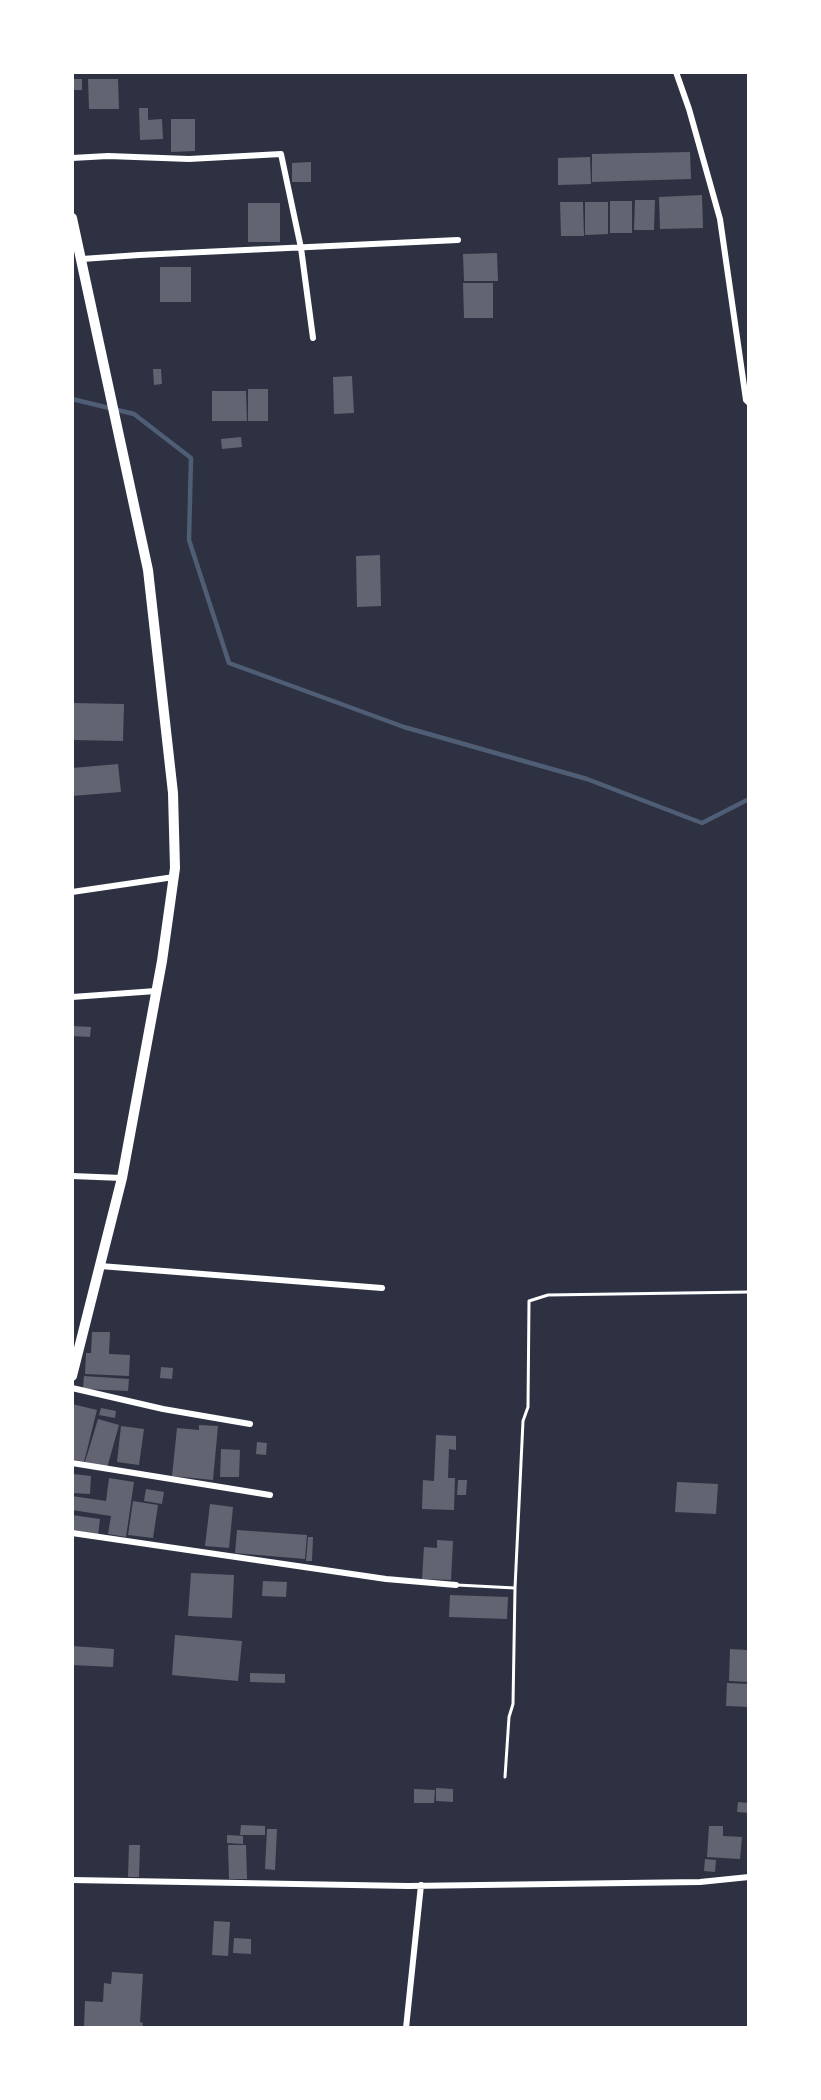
<!DOCTYPE html>
<style>
body{margin:0}
#map{position:relative;width:821px;height:2100px;overflow:hidden;background:#2d3142;font-family:Quicksand,sans-serif}
canvas{display:block}
.frame{position:absolute;inset:0;border:74px solid #fff;pointer-events:none}
</style>
<div id="map">
<canvas width="821" height="2100"></canvas>
<div class="frame"></div>
</div>
<script>
const g = document.querySelector('canvas').getContext('2d');
g.lineJoin = 'round';
const toPath = rows => new Path2D(rows.map(r => 'M' + r).join(''));
function stroke(path, color, width, dash) { g.strokeStyle = color; g.lineWidth = width; g.lineCap = dash ? 'butt' : 'round'; g.setLineDash(dash || []); g.stroke(path); }
function paint(path, color) { g.fillStyle = color; g.fill(path, 'evenodd'); }
stroke(toPath([
 [72,399,134,414,191,458,189,540,229,663,404,727,587,779,702,823,749,799]
]), '#4f5d75', 4.5);
paint(toPath([
 [72,79,82,79,82,90,72,90],
 [88,79,118,79,119,109,89,109],
 [139,108,148,108,148,120,162,119,163,139,140,140],
 [171,119,195,119,195,151,171,152],
 [690,152,691,179,592,182,592,154],
 [590,157,591,184,558,185,558,158],
 [311,162,311,182,292,182,292,163],
 [702,195,703,228,660,229,659,197],
 [635,200,655,200,654,230,634,230],
 [610,201,632,201,632,233,610,233],
 [560,202,583,202,584,236,561,236],
 [585,202,608,202,608,234,585,235],
 [248,203,280,203,280,242,248,242],
 [497,253,498,281,464,281,463,254],
 [160,267,191,267,191,302,160,302],
 [463,283,493,283,493,318,464,318],
 [153,369,161,369,162,384,154,385],
 [352,376,354,413,334,414,333,377],
 [248,389,268,389,268,421,248,421],
 [212,391,246,391,247,421,212,421],
 [241,437,242,447,222,449,221,439],
 [380,555,381,606,357,607,356,556],
 [72,703,124,704,123,741,72,740],
 [118,764,121,792,72,796,72,768],
 [72,1026,91,1027,90,1037,72,1036],
 [92,1332,110,1332,109,1354,130,1355,129,1376,85,1374,86,1353,91,1353],
 [161,1367,173,1368,172,1379,160,1378],
 [84,1376,129,1379,128,1391,83,1389],
 [72,1404,97,1410,84,1462,72,1459],
 [101,1408,116,1411,115,1418,99,1415],
 [98,1419,119,1425,107,1468,85,1462],
 [199,1425,218,1426,213,1480,172,1476,177,1428,199,1430],
 [121,1426,144,1429,139,1465,117,1462],
 [436,1435,456,1436,456,1450,449,1449,448,1478,455,1478,454,1510,422,1509,423,1480,434,1481],
 [257,1442,267,1443,266,1455,256,1454],
 [221,1449,240,1450,239,1477,220,1477],
 [73,1474,91,1476,90,1494,72,1493],
 [109,1478,134,1482,126,1537,108,1534,111,1516,72,1510,72,1496,106,1501],
 [458,1480,467,1480,466,1495,457,1495],
 [677,1482,718,1484,716,1514,675,1512],
 [146,1489,164,1492,162,1504,144,1501],
 [133,1501,158,1505,153,1538,128,1535],
 [210,1504,233,1507,229,1548,205,1546],
 [72,1515,100,1519,98,1536,72,1532],
 [237,1530,307,1535,305,1559,235,1553],
 [308,1537,313,1537,312,1561,306,1561],
 [437,1540,453,1541,451,1580,422,1579,424,1547,437,1548],
 [191,1573,234,1575,232,1618,188,1616],
 [263,1581,287,1582,286,1597,262,1596],
 [450,1595,508,1597,507,1619,449,1617],
 [175,1635,242,1641,238,1681,172,1675],
 [72,1646,114,1649,113,1667,72,1665],
 [730,1649,747,1650,749,1682,729,1681],
 [250,1673,285,1674,285,1683,250,1682],
 [727,1683,749,1684,749,1707,726,1706],
 [436,1788,453,1789,453,1802,436,1801],
 [414,1789,435,1790,434,1803,414,1803],
 [738,1802,749,1803,749,1813,737,1812],
 [241,1825,265,1826,265,1835,240,1835],
 [709,1826,723,1826,723,1836,742,1837,740,1859,707,1857],
 [267,1829,277,1829,275,1870,265,1869],
 [227,1835,243,1836,243,1844,227,1843],
 [129,1845,140,1845,139,1877,128,1877],
 [228,1845,246,1845,247,1879,229,1879],
 [705,1859,716,1860,715,1872,704,1871],
 [214,1921,230,1922,228,1956,212,1955],
 [234,1938,251,1939,251,1954,233,1953],
 [112,1972,143,1974,140,2022,143,2023,142,2028,84,2028,85,2001,103,2002,104,1983,111,1984]
]), '#626471');
stroke(toPath([
 [457,1585,515,1588],
 [505,1777,509,1717,513,1704,515,1588,523,1421,528,1407,529,1301,548,1295,749,1292]
]), '#fff', 3);
stroke(toPath([
 [676,72,689,109,720,219,746,400,749,403],
 [72,158,108,156,189,159,281,154,301,248,313,338],
 [82,259,139,255,458,240],
 [72,892,174,877],
 [72,997,156,991],
 [72,1176,122,1178],
 [100,1266,382,1288],
 [72,1388,163,1409,250,1424],
 [72,1463,270,1495],
 [72,1533,386,1579,456,1585],
 [72,1880,408,1886,700,1882,749,1877],
 [406,2028,421,1885]
]), '#fff', 6);
stroke(toPath([
 [72,218,148,570,173,793,175,868,162,961,122,1178,72,1376]
]), '#fff', 10);
</script>
